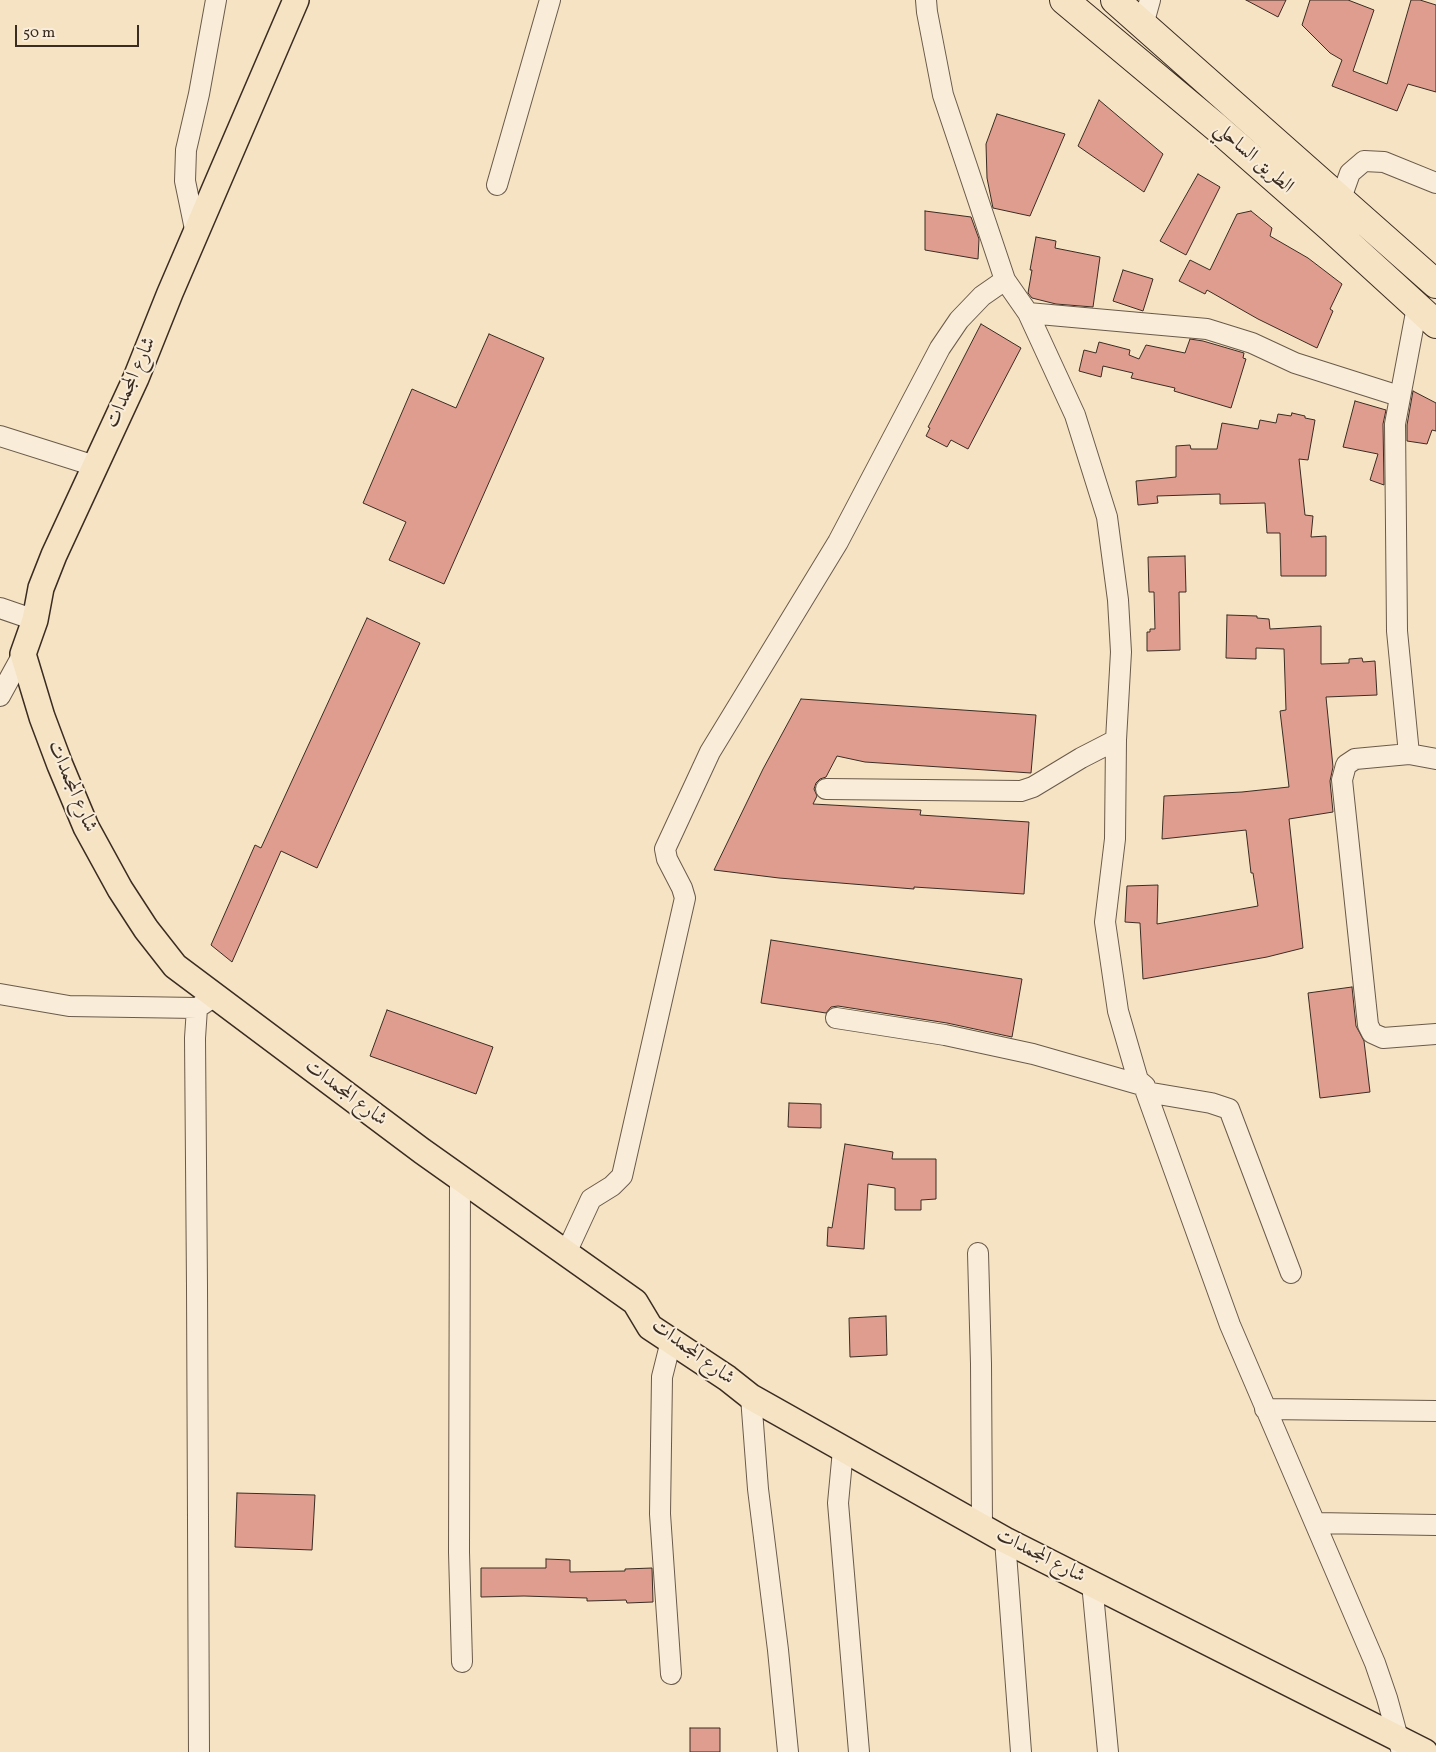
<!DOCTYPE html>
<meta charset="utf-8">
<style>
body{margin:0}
#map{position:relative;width:1436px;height:1752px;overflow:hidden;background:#f6e3c4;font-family:Vollkorn,serif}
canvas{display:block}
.scale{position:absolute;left:15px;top:25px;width:124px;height:22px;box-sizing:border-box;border:2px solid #3b2c21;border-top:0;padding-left:6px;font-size:15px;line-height:18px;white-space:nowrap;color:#3b2c21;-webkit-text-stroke:4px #f9edd9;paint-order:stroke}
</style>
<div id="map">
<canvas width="1436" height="1752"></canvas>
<div class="scale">50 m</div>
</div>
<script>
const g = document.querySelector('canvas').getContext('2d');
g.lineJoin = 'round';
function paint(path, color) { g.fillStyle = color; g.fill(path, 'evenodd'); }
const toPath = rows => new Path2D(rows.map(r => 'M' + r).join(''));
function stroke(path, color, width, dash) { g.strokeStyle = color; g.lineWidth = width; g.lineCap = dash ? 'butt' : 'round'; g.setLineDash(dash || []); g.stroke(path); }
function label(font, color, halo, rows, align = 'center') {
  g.font = font + ' Vollkorn,Amiri,serif'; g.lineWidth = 4; g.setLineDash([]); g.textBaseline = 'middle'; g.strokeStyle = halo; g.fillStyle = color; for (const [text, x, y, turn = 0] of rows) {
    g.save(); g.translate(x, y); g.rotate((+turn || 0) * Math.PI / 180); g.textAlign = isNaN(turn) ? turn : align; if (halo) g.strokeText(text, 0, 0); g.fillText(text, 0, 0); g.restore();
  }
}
const building = toPath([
 [1246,0,1286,0,1278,17,1246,0],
 [1310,0,1348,0,1374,10,1353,71,1387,84,1411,0,1420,0,1436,5,1436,92,1408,84,1397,111,1332,86,1342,60,1330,53,1302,25,1310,0],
 [1099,100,1163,154,1144,192,1078,146,1099,100],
 [997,114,1065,134,1030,216,993,208,987,178,986,144,997,114],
 [1198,174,1220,187,1186,255,1160,241,1198,174],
 [925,211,971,217,979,239,978,259,925,250,925,211],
 [1251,211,1272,228,1270,236,1308,258,1342,284,1330,309,1333,311,1317,348,1258,319,1207,290,1205,294,1179,281,1190,260,1210,270,1237,214,1251,211],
 [1036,237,1056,241,1055,248,1100,257,1093,307,1056,304,1032,298,1028,293,1032,270,1030,270,1036,237],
 [1123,270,1153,279,1143,311,1113,301,1123,270],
 [981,324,1021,348,968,449,951,440,947,447,926,436,930,428,928,427,981,324],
 [489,334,544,358,444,584,389,560,406,522,363,503,412,389,456,408,489,334],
 [1190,339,1203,341,1244,353,1243,358,1246,359,1231,408,1174,391,1175,388,1131,378,1133,373,1103,366,1101,377,1079,371,1084,350,1096,353,1099,342,1130,350,1129,355,1139,359,1146,345,1185,353,1190,339],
 [1413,391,1436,403,1436,431,1432,430,1427,444,1407,441,1407,425,1413,391],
 [1355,401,1386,410,1383,424,1384,485,1370,480,1378,454,1343,447,1355,401],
 [1292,413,1305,416,1305,418,1315,420,1308,460,1299,459,1305,515,1313,516,1311,537,1326,536,1326,576,1281,576,1280,533,1267,533,1265,503,1220,504,1220,494,1157,496,1158,503,1138,505,1136,481,1176,477,1176,446,1190,445,1191,449,1217,449,1222,423,1258,429,1260,420,1276,423,1278,414,1291,416,1292,413],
 [1185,556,1186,592,1179,592,1180,650,1147,651,1147,632,1150,632,1150,629,1155,629,1154,592,1149,592,1148,557,1185,556],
 [1227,615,1257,616,1257,618,1269,619,1270,629,1321,626,1321,664,1349,663,1349,659,1362,658,1363,662,1375,661,1377,695,1326,697,1333,767,1330,781,1333,812,1289,819,1303,948,1267,957,1143,979,1140,923,1125,922,1127,886,1158,885,1157,924,1258,906,1253,873,1251,873,1246,830,1162,839,1164,796,1242,792,1289,787,1280,711,1286,710,1284,649,1256,648,1256,659,1226,658,1227,615],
 [367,618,420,643,317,868,281,851,232,962,211,945,255,845,261,848,367,618],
 [801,699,1036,715,1031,773,865,762,837,756,826,777,820,779,816,783,814,789,817,796,813,804,921,810,920,815,1029,822,1024,894,914,887,914,889,779,878,714,870,763,769,801,699],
 [771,940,1022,979,1012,1037,947,1023,838,1006,831,1007,826,1013,761,1003,771,940],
 [1352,987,1356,1026,1364,1041,1370,1092,1320,1098,1308,993,1352,987],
 [387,1010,493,1047,476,1094,370,1056,387,1010],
 [789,1103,821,1104,821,1128,788,1127,789,1103],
 [845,1144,893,1152,892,1159,936,1159,936,1199,921,1200,921,1210,895,1210,895,1188,868,1184,864,1249,827,1246,828,1227,832,1228,845,1144],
 [886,1316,887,1355,850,1357,849,1318,886,1316],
 [237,1493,315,1495,312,1550,235,1547,237,1493],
 [546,1559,570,1560,570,1572,625,1571,625,1569,652,1568,653,1602,627,1603,626,1600,587,1601,587,1598,524,1596,481,1597,481,1568,546,1568,546,1559],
 [690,1728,720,1728,720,1752,690,1752,690,1728]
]);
paint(building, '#df9d90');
stroke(building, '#3b2c21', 1);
const minor = toPath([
 [926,0,927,12,943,95,1005,280,1028,313,1075,415,1107,517,1118,600,1121,652,1116,740,1115,839,1105,922,1118,1011,1138,1080,1145,1086,1146,1092,1230,1325,1375,1663,1387,1698,1401,1749],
 [1143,25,1150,0],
 [497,185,550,0],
 [1340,201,1350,173,1364,161,1384,162,1436,183],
 [196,234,185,181,186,150,199,94,216,0],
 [1028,313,1207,329,1252,343,1295,363,1399,396],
 [0,436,95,466],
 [0,608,35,620],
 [0,696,23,654],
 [1409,754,1397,631,1395,424,1417,307],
 [1436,759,1409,754,1355,759,1346,765,1342,780,1368,1025,1372,1033,1383,1038,1436,1034],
 [826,789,1021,791,1033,787,1081,758,1116,740],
 [0,994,69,1006,197,1008],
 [836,1018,945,1035,1033,1054,1145,1086],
 [1146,1092,1211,1103,1229,1109,1291,1273],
 [460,1178,459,1552,462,1662],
 [566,1253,591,1199,612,1186,622,1176,685,898,682,888,667,859,665,849,710,752,838,542,940,348,959,320,982,296,1005,280],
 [978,1253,981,1364,982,1527],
 [751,1397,758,1489,778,1650,788,1752],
 [1265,1409,1436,1411],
 [843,1450,838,1503,859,1752],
 [1315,1523,1436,1525],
 [1005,1540,1021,1752],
 [1092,1583,1108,1752],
 [671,1674,660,1514,662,1377,671,1341],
 [199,1752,197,1287,195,1038,197,1008,215,996]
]);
const major = toPath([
 [296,0,170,293,136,378,54,555,41,588,35,620,23,654,42,717,60,765,86,827,120,889,146,929,175,966,422,1151,635,1302,650,1327,727,1378,751,1397,1005,1540,1425,1752]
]);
const highway = toPath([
 [1064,0,1216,127,1331,228,1436,324],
 [1115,0,1436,284]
]);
stroke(minor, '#6a5a4a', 22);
stroke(major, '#3b2c21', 28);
stroke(highway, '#3b2c21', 30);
stroke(minor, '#f9edd9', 20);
stroke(major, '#f6e3c4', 25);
stroke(highway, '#f6e3c4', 28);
label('20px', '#3b2c21', '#f9edd9', [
 ["الطريق الساحلي",1253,159,41],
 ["شارع المجمدات",132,383,-66],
 ["شارع المجمدات",71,787,67],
 ["شارع المجمدات",345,1094,37],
 ["شارع المجمدات",692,1353,36],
 ["شارع المجمدات",1040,1557,27]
]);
</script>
